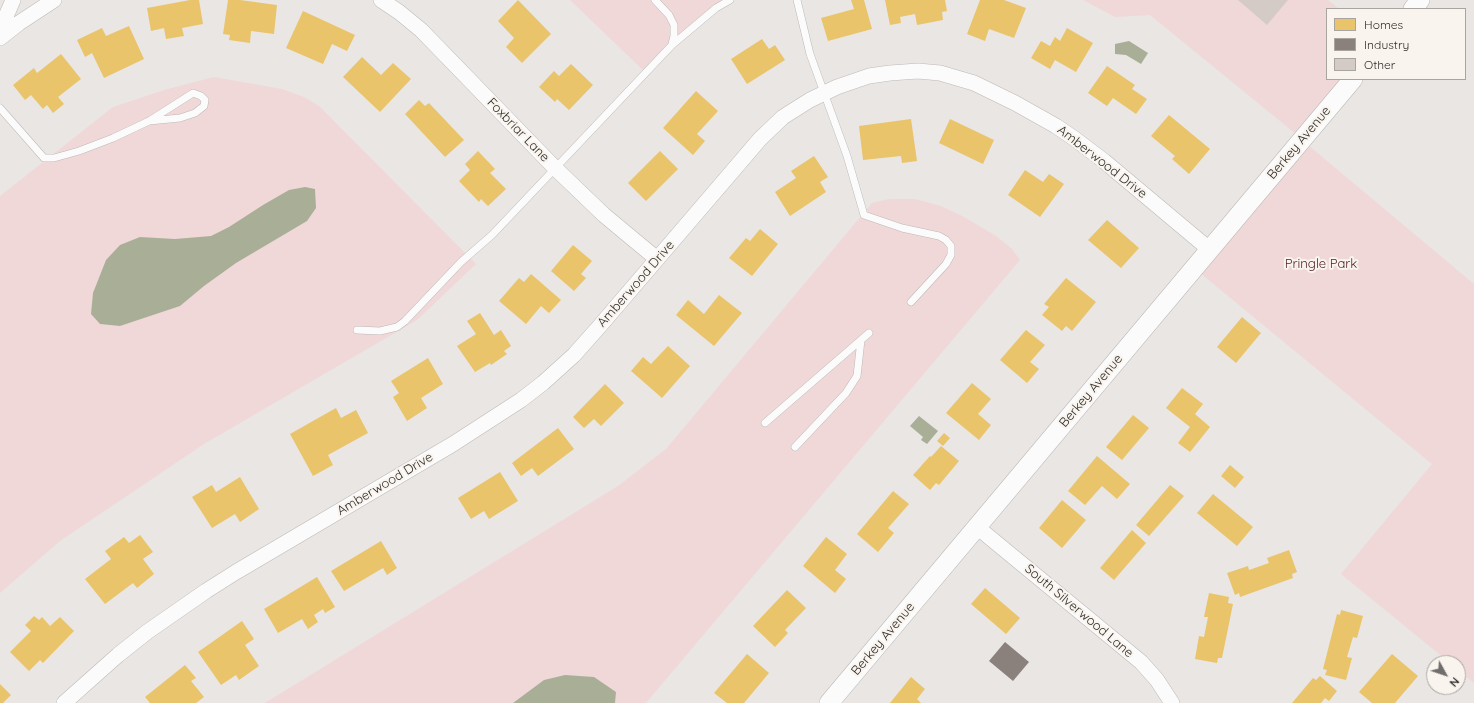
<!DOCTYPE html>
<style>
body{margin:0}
#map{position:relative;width:1474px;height:703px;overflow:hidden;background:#e9e6e4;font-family:Quicksand,sans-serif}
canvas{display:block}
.legend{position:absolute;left:1326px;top:8px;width:140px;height:72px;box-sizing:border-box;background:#f9f4ee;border:1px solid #a8a4a0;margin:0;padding:5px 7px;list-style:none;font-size:12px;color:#2f2d2b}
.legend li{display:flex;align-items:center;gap:8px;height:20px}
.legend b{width:20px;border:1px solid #a8a4a0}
.north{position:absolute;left:1426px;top:655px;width:40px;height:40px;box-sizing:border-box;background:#f9f4ee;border:1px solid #a8a4a0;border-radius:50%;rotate:130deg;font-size:11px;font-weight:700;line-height:16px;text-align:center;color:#2f2d2b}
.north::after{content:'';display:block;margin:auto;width:14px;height:18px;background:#706e6c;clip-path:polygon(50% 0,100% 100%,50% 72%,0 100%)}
</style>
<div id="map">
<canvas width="1474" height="703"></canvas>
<ul class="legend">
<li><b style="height:11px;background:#e9c46a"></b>Homes</li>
<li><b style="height:11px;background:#8a817c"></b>Industry</li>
<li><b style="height:11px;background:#d4cbc7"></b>Other</li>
</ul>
<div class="north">N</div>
</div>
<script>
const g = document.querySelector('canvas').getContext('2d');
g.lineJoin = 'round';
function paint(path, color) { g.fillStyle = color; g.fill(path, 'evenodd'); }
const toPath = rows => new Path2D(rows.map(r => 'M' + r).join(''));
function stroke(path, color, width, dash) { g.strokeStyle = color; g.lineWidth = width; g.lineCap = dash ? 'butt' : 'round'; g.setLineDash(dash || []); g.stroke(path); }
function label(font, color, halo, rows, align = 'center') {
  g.font = font + ' Quicksand,sans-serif'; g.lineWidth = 4; g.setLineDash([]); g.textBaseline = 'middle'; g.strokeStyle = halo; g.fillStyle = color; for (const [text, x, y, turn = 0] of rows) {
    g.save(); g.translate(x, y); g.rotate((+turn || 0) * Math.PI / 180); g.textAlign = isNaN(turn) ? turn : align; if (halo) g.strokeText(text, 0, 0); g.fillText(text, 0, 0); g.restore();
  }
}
paint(toPath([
 [570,0,730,0,645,72],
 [1083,0,1328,0,1339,9,1327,9,1327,79,1353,79,1302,140,1474,284,1474,683,1458,670,1458,663,1450,663,1341,574,1432,464,1194,268,1302,139,1150,15,1115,17],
 [214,77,282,89,304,97,319,106,476,264,417,320,204,444,60,541,0,593,0,196,113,107,164,90],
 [889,199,915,199,941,206,964,217,996,236,1012,249,1020,260,646,703,265,703,618,486,666,449,872,203]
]), '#f0d8d8');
paint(toPath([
 [1129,41,1148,53,1141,64,1126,55,1115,54,1115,44],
 [305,187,315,189,316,208,307,221,236,263,204,286,180,306,120,326,100,324,91,314,93,293,106,260,120,245,140,237,175,239,211,236,229,227,263,205,289,190],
 [919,416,938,431,927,444,921,440,923,437,910,426],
 [565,675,594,677,616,692,615,703,513,703,544,680]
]), '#a9af96');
paint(toPath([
 [190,0,199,0,203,24,182,28,184,36,166,39,164,28,151,31,147,8],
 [228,0,240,0,277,5,274,34,251,31,250,43,229,40,230,35,223,34],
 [518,0,551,34,522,63,506,47,514,38,498,21],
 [851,0,864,0,872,29,828,41,821,18,854,9],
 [885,0,945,0,947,11,942,12,943,20,917,25,915,14,900,17,901,23,890,25],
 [980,0,1004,0,1026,8,1014,38,989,29,985,41,967,34],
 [303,11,355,35,347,51,332,44,323,64,286,48],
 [129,26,144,59,104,78,92,53,85,57,77,40,102,28,106,36],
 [1067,28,1093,43,1076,72,1055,60,1050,69,1031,58,1041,41,1050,46,1055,37,1060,41],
 [762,39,769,49,775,45,785,60,747,84,731,59],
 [61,54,81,79,58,97,64,104,53,113,47,105,43,109,31,95,25,100,13,85,34,68,37,73],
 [362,57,381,75,393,63,411,79,380,112,343,77],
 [571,64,593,85,569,110,557,99,555,102,539,87,554,71,559,76],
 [1107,66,1135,85,1132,89,1147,99,1136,114,1113,98,1107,106,1088,93],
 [696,91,718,111,697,134,705,141,693,155,663,128],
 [419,100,425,106,429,103,464,140,445,157,405,114],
 [1169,115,1210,149,1189,174,1172,159,1175,156,1151,136],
 [911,119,917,161,902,163,901,156,863,160,859,126],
 [950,119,994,140,983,164,939,143],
 [478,151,495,169,490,173,506,189,488,206,481,199,479,202,459,181,470,170,465,164],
 [660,151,678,169,646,201,628,183],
 [814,156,828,177,820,182,826,192,790,216,775,192,796,178,791,171],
 [1025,170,1043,182,1049,174,1064,184,1040,217,1008,195],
 [1107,220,1139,248,1121,268,1088,240],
 [760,229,778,244,752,276,729,258,746,238,750,241],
 [573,245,592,261,581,274,586,278,574,291,551,271],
 [531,274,561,300,549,313,541,306,526,324,499,301,519,278,524,282],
 [1066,278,1096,302,1072,331,1066,326,1062,331,1042,315,1049,307,1044,304],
 [719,295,742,313,714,346,676,315,688,300,704,314],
 [480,313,494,335,501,330,511,346,504,351,507,354,491,365,490,363,475,372,457,346,476,334,467,321],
 [1242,317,1261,333,1236,363,1217,347],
 [1026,330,1045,345,1030,362,1039,369,1027,383,1000,360],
 [668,346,690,366,662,398,631,371,643,357,651,364],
 [428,358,443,384,421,398,427,408,407,421,393,397,399,393,391,381],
 [972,383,991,399,978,414,991,425,979,440,946,413],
 [605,384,624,403,601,426,594,419,584,428,573,417],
 [1182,388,1203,404,1195,414,1210,427,1190,452,1178,443,1190,427,1166,408],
 [336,408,341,418,356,410,368,433,328,455,333,465,313,476,290,434],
 [1133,415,1149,428,1122,460,1106,447],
 [558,428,574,449,538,476,532,468,521,476,512,463],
 [944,433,950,438,943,446,937,441],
 [941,446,959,461,939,485,936,483,930,490,913,475,930,456,931,457],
 [1097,456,1130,484,1117,499,1102,486,1085,505,1068,491],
 [1230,465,1244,477,1235,488,1221,476],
 [500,472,518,501,489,519,484,511,471,519,458,498],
 [240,477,259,509,240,522,235,514,212,528,192,497,212,485,216,492],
 [1170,485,1184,496,1149,536,1136,525],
 [893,491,909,504,888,528,894,533,878,552,857,534],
 [1213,494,1253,527,1237,546,1197,513],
 [1062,500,1086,520,1062,548,1039,528],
 [1132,530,1146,543,1114,580,1100,568],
 [140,535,153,552,143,559,154,574,137,588,133,583,105,604,85,579,111,559,105,551,124,537,129,543],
 [826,537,847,554,835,570,846,579,835,593,803,566],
 [381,541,397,568,387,575,383,568,344,591,331,571],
 [1289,550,1297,572,1292,574,1293,578,1240,597,1239,593,1235,595,1227,573,1248,566,1249,570,1269,563,1267,558],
 [317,577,335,607,325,613,323,609,314,615,318,622,308,629,302,619,278,633,264,609],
 [985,588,1020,618,1006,634,971,604],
 [787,590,806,608,785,630,788,633,775,647,753,626],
 [1209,593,1229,597,1228,603,1233,604,1222,658,1218,658,1217,663,1195,659,1199,636,1204,637,1208,617,1204,617],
 [1341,610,1363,616,1357,638,1353,637,1347,657,1352,658,1346,680,1325,675,1327,670,1323,669,1337,614,1340,615],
 [34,616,39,620,42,617,50,626,60,617,74,631,43,663,40,660,29,671,10,652,31,631,25,625],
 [242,621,254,639,245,645,259,666,239,680,236,675,221,685,198,652],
 [747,654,769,673,744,703,727,703,714,693],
 [1392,654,1418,676,1395,703,1372,703,1359,692],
 [185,665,196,678,191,681,204,697,196,703,150,703,145,697],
 [1320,676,1337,691,1329,701,1325,698,1321,703,1292,703,1313,678,1316,680],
 [911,677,925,689,917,699,921,703,890,703],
 [0,684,11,695,3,703,0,703]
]), '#e9c46a');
paint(toPath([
 [1005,642,1029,662,1013,681,989,661]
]), '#8a817c');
paint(toPath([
 [1238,0,1288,0,1267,25]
]), '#d4cbc7');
const service = toPath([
 [655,0,669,15,674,25,674,36,672,44],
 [797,0,810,54,847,156,864,215,902,228,939,236,946,240,951,246,951,255,946,264,911,302],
 [0,108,44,158,54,158,79,151,113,138,149,121,193,93,201,96,205,100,204,106,195,113,180,118,149,121],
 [357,330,380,331,397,327,405,321,461,262,492,235,672,45,716,8,730,0],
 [765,423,869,333],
 [795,447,846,393,857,376,861,340]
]);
const minor = toPath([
 [381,0,399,12,421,30,555,168,604,215,657,259],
 [0,24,7,14,13,0],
 [0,38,19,23,54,0],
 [977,527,1141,662,1157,680,1172,703],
 [64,703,118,655,147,632,206,591,236,572,453,444,521,400,543,383,574,355,598,328,760,139,783,117,810,100,837,87,869,76,890,73,918,71,940,73,974,83,1015,103,1056,126,1075,139,1104,161,1209,249]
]);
const tertiary = toPath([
 [1413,9,1420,0],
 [829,703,1353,79]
]);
stroke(service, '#bcb9b7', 8);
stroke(minor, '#bcb9b7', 16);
stroke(tertiary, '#bcb9b7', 20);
stroke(service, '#fcfbfb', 7);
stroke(minor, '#fcfbfb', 15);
stroke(tertiary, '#fcfbfb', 19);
label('13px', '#2f2d2b', '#f9f4ee', [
 ["Foxbriar Lane",518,130,46],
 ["Berkey Avenue",1299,143,-50],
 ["Amberwood Drive",1102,162,38],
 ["Amberwood Drive",636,284,-49],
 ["Berkey Avenue",1091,391,-50],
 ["Amberwood Drive",385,484,-31],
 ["South Silverwood Lane",1079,611,40],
 ["Berkey Avenue",883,639,-50]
]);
label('13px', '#4f1822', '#f9f4ee', [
 ["Pringle Park",1321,264]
]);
</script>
